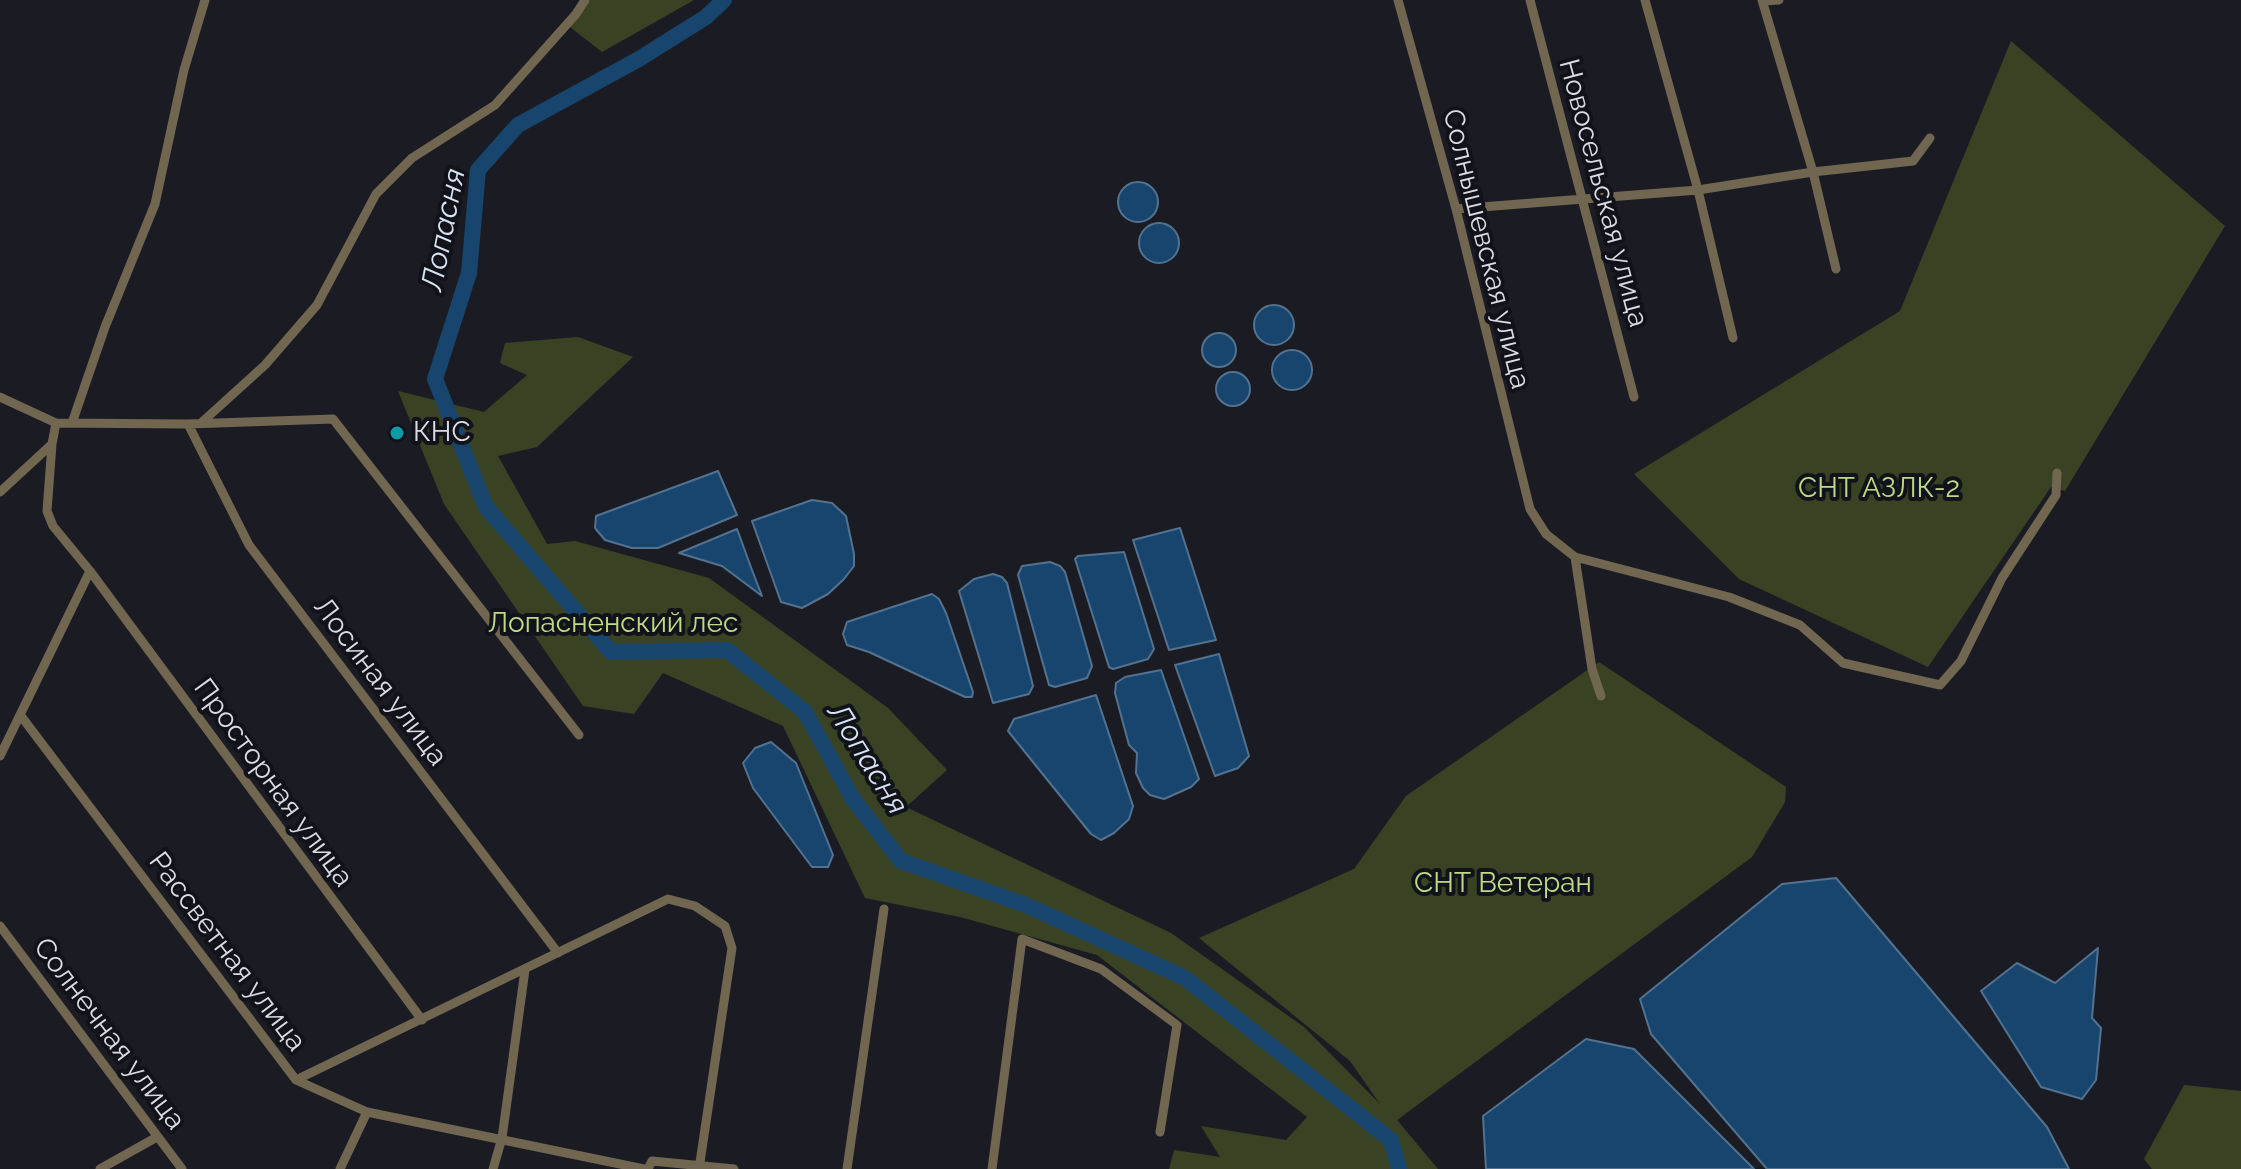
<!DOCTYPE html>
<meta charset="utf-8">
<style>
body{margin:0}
canvas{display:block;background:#1b1c23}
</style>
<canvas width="2241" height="1169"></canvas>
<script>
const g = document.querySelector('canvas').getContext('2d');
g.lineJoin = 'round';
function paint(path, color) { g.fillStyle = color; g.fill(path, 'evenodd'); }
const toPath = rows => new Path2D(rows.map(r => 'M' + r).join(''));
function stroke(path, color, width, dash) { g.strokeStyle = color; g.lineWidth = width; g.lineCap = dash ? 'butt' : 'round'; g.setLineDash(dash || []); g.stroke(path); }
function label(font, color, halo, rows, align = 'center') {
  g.font = font + ' Raleway,sans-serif'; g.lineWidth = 8; g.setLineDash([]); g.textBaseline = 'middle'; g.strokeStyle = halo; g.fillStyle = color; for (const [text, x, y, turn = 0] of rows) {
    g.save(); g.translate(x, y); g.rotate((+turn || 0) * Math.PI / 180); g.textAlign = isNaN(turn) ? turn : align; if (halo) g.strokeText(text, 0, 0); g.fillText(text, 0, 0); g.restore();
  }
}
paint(toPath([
 [590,0,694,0,602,52,570,27],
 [2011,41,2225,226,2065,491,2051,487,1928,667,1739,579,1634,474,1900,311],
 [578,337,633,357,537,447,498,456,547,544,575,541,709,578,888,708,947,770,906,807,1171,933,1304,1027,1380,1104,1350,1061,1199,938,1354,869,1406,796,1599,662,1786,787,1785,802,1752,857,1397,1120,1438,1169,1169,1169,1174,1150,1220,1157,1201,1126,1286,1140,1307,1117,1097,955,960,917,865,898,783,726,663,673,634,714,583,706,444,504,398,391,484,412,527,375,500,363,505,343],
 [2184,1085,2241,1091,2241,1169,2152,1169,2144,1159]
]), '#394324');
const water = toPath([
 '1118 202a20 20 0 1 1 40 0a20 20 0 1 1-40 0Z',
 '1139 243a20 20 0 1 1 40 0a20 20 0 1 1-40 0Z',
 '1254 325a20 20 0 1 1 40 0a20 20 0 1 1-40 0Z',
 '1202 350a17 17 0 1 1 34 0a17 17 0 1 1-34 0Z',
 '1272 370a20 20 0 1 1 40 0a20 20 0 1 1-40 0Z',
 '1216 389a17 17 0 1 1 34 0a17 17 0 1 1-34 0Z',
 [718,471,737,515,658,548,632,548,605,540,595,528,596,516,718,471],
 [812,500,832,503,846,516,854,554,854,566,844,579,828,594,802,608,781,602,752,521,812,500],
 [1180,528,1216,640,1169,650,1133,540,1180,528],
 [737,529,752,570,762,596,722,566,679,553,737,529],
 [1124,552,1154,649,1148,659,1113,669,1109,667,1075,559,1078,556,1124,552],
 [1050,562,1060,566,1065,572,1092,666,1087,678,1055,687,1049,685,1018,575,1022,566,1050,562],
 [993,574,1002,577,1007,583,1033,686,1029,694,993,703,959,591,974,579,993,574],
 [932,594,939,599,946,613,973,692,972,697,965,697,869,652,847,645,843,634,847,622,932,594],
 [1219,654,1249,756,1238,768,1215,776,1175,665,1219,654],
 [1161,670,1199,779,1191,787,1164,799,1150,795,1143,788,1136,773,1137,753,1129,745,1115,693,1116,683,1125,677,1161,670],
 [1096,695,1133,806,1129,819,1114,833,1101,840,1091,834,1008,731,1014,719,1096,695],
 [771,742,796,763,833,855,828,867,812,867,753,788,743,763,755,748,771,742],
 [1836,878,2047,1127,2069,1169,1767,1169,1651,1034,1640,999,1782,884,1836,878],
 [2098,948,2092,1018,2101,1028,2096,1080,2082,1099,2041,1087,1981,991,2017,963,2055,983,2098,948],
 [1586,1039,1634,1049,1754,1169,1486,1169,1483,1116,1586,1039]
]);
paint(water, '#17456d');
stroke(water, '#527290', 2);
stroke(toPath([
 [724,0,706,17,639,59,518,125,478,170,469,273,435,379,486,507,611,652,727,650,805,712,853,799,901,861,1026,905,1185,978,1391,1140,1399,1169]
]), '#17456d', 16);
stroke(toPath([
 [1398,0,1456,209,1530,509,1546,534,1575,557,1729,597,1800,625,1843,663,1940,685,1961,661,2002,578,2056,495,2057,473],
 [1530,0,1634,397],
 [1645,0,1698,190,1733,338],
 [1762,0,1813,172,1836,269],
 [1763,1,1779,0],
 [1456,209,1698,190,1813,172,1913,161,1930,138],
 [0,397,56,423,188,424,333,419,579,735],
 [56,423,52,444,47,511,53,526,90,571,422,1020],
 [72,423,105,327,155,204,184,70,205,0],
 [201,423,265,365,317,305,376,194,412,158,495,105,576,14,585,0],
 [188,424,249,545,558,953],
 [0,492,52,444],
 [1575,557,1592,669,1601,696],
 [21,716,296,1080,367,1112,644,1169],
 [0,756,90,571],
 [0,926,182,1169],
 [296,1080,668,899,695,906,725,926,732,948,699,1169],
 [100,1169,157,1137],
 [340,1169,367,1112],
 [493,1169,502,1138,525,970],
 [648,1169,652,1161,734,1169],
 [847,1169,884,909],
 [992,1169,1022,939,1101,969,1177,1025,1160,1132]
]), '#71664f', 9);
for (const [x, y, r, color] of [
 [397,433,8,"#0f9aa8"]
]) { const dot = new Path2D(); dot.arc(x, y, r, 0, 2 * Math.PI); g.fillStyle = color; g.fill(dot); stroke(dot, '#12131a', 3); }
label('28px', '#dbdce1', '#12131a', [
 ["Новосельская улица",1603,193,75],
 ["Солнышевская улица",1486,249,76],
 ["Лосиная улица",380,682,53],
 ["Просторная улица",273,783,54],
 ["Рассветная улица",227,952,53],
 ["Солнечная улица",109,1034,53]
]);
label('28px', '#dbdce1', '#12131a', [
 ["КНС",413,433]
], 'left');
label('28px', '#beda86', '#12131a', [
 ["СНТ АЗЛК-2",1879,489],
 ["Лопасненский лес",613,624],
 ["СНТ Ветеран",1503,884]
]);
label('italic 30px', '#d7e4f1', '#12131a', [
 ["Лопасня",444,230,-79],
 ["Лопасня",867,759,58]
]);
</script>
